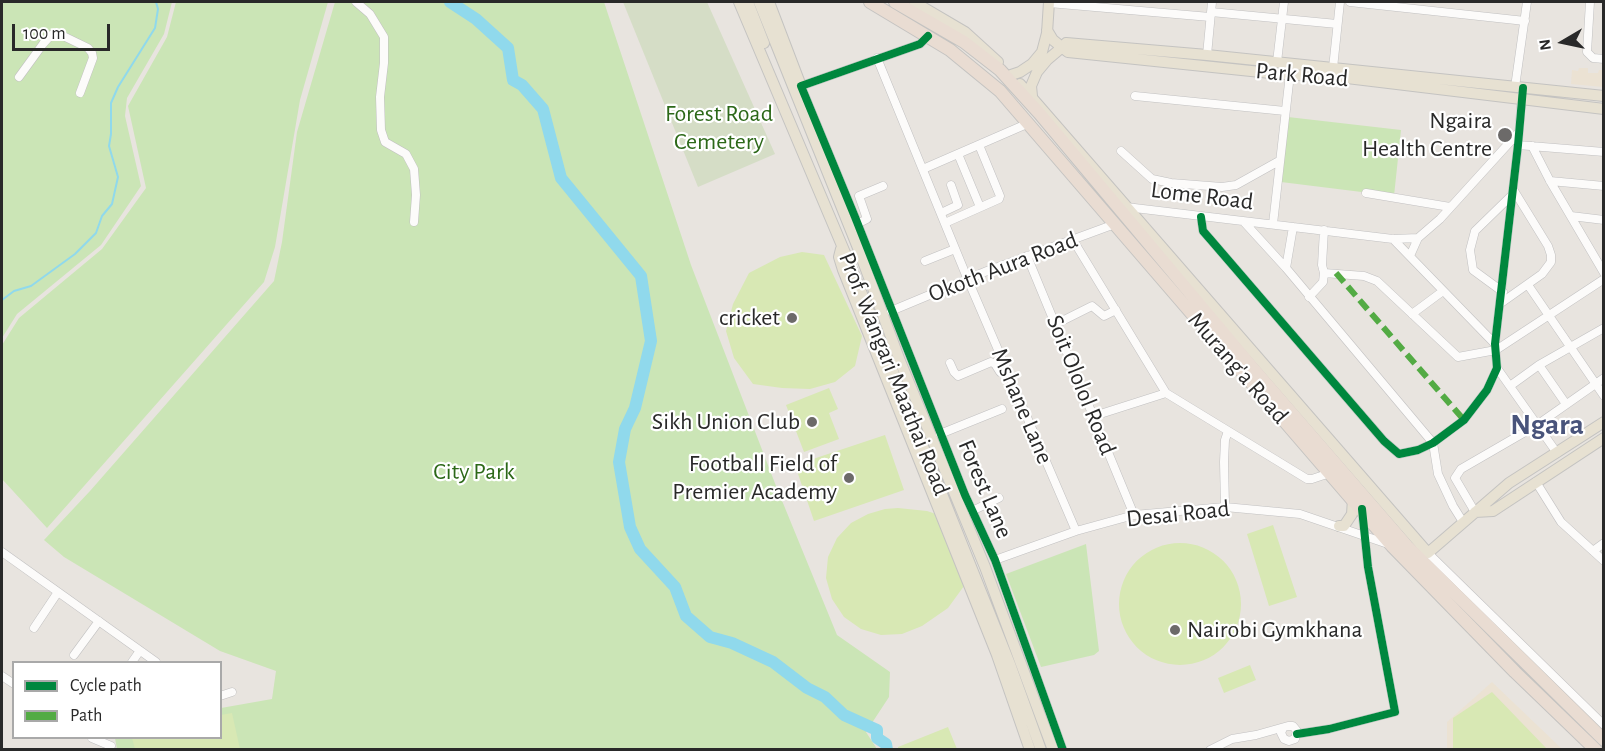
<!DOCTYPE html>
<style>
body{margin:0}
#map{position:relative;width:1605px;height:751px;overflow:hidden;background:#e8e4df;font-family:"Alegreya Sans",sans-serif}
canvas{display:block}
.frame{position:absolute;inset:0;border:3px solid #292929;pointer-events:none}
.legend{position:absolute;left:12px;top:661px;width:210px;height:78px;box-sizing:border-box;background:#fff;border:2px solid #a9a9a9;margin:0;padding:8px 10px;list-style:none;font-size:18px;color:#292929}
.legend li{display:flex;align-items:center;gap:12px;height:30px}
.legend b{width:30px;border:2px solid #a9a9a9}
.north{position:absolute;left:1533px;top:12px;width:60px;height:60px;-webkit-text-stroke:4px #fff;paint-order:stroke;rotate:261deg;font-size:16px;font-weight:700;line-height:24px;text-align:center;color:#292929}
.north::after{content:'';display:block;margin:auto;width:21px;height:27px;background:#292929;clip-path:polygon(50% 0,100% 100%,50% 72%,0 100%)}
.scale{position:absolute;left:12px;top:24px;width:98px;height:27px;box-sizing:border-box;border:3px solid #292929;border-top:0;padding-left:8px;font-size:18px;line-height:21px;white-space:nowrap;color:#292929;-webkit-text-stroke:4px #fff;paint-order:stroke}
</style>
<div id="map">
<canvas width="1605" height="751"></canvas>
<div class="frame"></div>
<ul class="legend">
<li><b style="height:8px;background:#00873e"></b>Cycle path</li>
<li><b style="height:8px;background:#53ab44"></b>Path</li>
</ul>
<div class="north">N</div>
<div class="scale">100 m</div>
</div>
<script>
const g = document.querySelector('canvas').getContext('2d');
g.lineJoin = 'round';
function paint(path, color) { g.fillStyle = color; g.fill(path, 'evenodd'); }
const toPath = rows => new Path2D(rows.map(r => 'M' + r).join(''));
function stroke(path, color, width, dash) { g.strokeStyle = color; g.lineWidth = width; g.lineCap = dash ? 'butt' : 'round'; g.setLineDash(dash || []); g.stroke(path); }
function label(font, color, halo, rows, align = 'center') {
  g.font = font + ' "Alegreya Sans",sans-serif'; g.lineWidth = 4.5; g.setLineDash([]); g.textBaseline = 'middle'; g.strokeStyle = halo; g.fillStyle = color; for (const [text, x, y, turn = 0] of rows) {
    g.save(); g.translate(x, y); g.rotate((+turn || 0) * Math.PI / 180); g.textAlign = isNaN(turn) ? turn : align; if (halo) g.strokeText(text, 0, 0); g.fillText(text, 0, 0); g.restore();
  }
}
paint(toPath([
 [1579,68,1588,68,1588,73,1598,73,1599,70,1603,70,1603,87,1571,84,1572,70,1578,71],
 [1492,682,1562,749,1447,749,1447,722]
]), '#ebe2d3');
paint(toPath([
 [2,2,172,2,164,34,127,98,125,116,141,186,101,245,17,314,2,338],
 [176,2,328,2,300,100,275,247,264,282,47,528,2,479,2,345,19,318,102,249,146,188,128,106,167,37],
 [335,2,604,2,691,265,776,486,837,635,890,672,889,697,866,732,877,749,117,749,115,738,220,738,221,708,272,699,276,671,220,651,64,557,44,540,90,491,274,281,282,242,297,132],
 [1288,117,1401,130,1394,196,1281,182],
 [1086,544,1099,651,1094,655,1041,667,1006,574]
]), '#cbe5b6');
paint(toPath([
 [623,2,707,2,775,154,698,187]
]), '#d5ddc6');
paint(toPath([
 [802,252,824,255,862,336,855,366,835,382,810,389,782,388,753,384,734,358,726,331,733,304,749,273,780,257],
 [829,388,838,409,829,413,839,439,804,452,786,405],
 [885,435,904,490,814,521,795,465],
 [898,508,927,511,936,514,964,586,948,608,922,626,902,634,881,635,861,629,844,617,832,599,826,578,828,557,837,538,851,523,868,514,885,509],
 [1273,525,1297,597,1269,606,1247,534],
 '1119 604a61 61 0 1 1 122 0a61 61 0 1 1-122 0Z',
 [1250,665,1256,680,1224,693,1218,678],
 [1492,692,1547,749,1453,749,1453,718],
 [232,713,240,749,135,749,132,738,220,738,221,715],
 [948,727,957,749,898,749,898,747]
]), '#d8e8b4');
stroke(toPath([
 [2,300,14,291,31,286,75,254,96,233,102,216,112,204,118,177,109,146,111,134,111,103,118,87,155,28,158,9,156,2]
]), '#90d9ec', 2);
stroke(toPath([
 [450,2,476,19,508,48,513,80,522,85,543,109,561,178,641,276,651,341,635,408,625,429,619,462,630,527,640,549,675,587,686,616,710,637,732,643,773,662,807,688,825,697,844,715,877,730,877,738,886,744,887,750]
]), '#90d9ec', 12);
const minor = toPath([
 [356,2,370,14,384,37,384,63,380,97,381,130,385,142,406,154,414,169,416,195,414,222],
 [1350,2,1525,21],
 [1590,2,1587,52,1593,58,1604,59],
 [1049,3,1210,17],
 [1211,12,1337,24],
 [928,36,920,44,801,86,855,217,965,495,995,560,1063,750],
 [1207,55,1212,2],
 [877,58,968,280,1076,531],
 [1277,62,1284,2],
 [1333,68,1340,2],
 [19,77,43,44,51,35,57,33,88,48,92,53,93,58,80,93],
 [1515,87,1527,2],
 [1135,96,1285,111],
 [1518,145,1604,152],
 [1532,146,1550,181,1604,273],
 [1121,151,1152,179,1171,183,1222,187,1236,185,1279,161],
 [958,154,980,207],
 [923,169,1029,123],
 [1550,181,1604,186],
 [1366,193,1450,207],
 [1126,207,1393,239,1418,238,1440,219,1519,132],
 [941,213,958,205,951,185],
 [1571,216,1604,220],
 [1201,217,1203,231,1210,239,1384,441,1399,454,1418,450,1433,443,1464,420,1487,390,1497,368,1495,344,1518,145,1522,95],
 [1244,222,1286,268],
 [945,223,999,199,1000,196,979,145],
 [857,224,867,219,859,196,883,186],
 [1273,224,1290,74],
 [1293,227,1286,268,1433,443,1438,474,1453,506,1463,522],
 [1393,239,1495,344],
 [1073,240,1166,393,1094,416],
 [1027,256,1134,515],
 [1410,256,1418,238],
 [925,261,955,249],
 [1324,273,1364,276,1377,281,1458,357,1496,350,1604,279],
 [1528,285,1604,396],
 [1503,292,1473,270,1470,250,1475,231,1512,195],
 [1309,297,1323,282,1324,273,1322,265,1324,230],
 [1501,303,1542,274,1551,262,1551,255,1548,246,1513,189],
 [891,311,987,271,1115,224],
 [1412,314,1443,291],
 [1056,324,1092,306,1104,316,1116,310],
 [950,363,954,372,958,376,991,362,995,364,1000,372,1006,370],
 [1539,365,1566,404],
 [1497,368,1557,453],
 [1510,386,1539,365,1604,328],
 [1166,393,1307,479,1312,479,1330,473],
 [940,434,1002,409],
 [1536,482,1561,522,1604,561],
 [1225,507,1224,462,1225,440,1228,431],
 [972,511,999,498],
 [1475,512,1455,478,1461,469,1537,425,1604,378],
 [1593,551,1604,543],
 [2,552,156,662],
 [1428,553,1604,725],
 [995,560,1076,531,1134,515,1225,507,1300,514,1388,544],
 [34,628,58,592],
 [74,655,99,621],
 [132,662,139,652],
 [2,676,14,684],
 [220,696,232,692],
 [1297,734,1329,729,1395,712,1368,567,1362,511],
 [92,738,111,746],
 [1210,750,1232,739,1256,735,1288,726,1293,726,1297,731,1295,739,1289,741,1284,739,1281,733,1283,728]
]);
const major = toPath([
 [739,2,854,274,1010,664,1041,750],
 [748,2,764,43],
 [759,2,858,248,900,361,985,567,1053,750],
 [769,2,801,86],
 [914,2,965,32,998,62],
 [1047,30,1053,40,1068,52,1280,74,1347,78,1604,109],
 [1066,43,1207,55,1604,96],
 [1011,75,1020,72,1032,64,1042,52,1047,33,1049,2],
 [1020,84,1428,553,1509,483,1604,422],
 [1032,96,1031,86,1037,72,1047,60,1066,44],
 [841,249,839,257,843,270,997,655,1030,750],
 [1475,512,1493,511,1604,438],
 [1339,526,1344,526,1352,514,1353,499]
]);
const highway = toPath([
 [870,2,950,50,1000,91,1392,546,1515,672,1596,750],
 [895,2,964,42,1000,70,1039,113,1252,367,1407,546,1604,740]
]);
stroke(minor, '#c1c0c1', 9);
stroke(major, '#c4c3c1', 12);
stroke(highway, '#c4c3c1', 14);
stroke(minor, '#fcfbfa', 8);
stroke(major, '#e7e1d2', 10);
stroke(highway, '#e9dcd2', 12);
stroke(toPath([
 [1336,273,1464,420]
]), '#53ab44', 6, [12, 6]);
stroke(toPath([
 [928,36,920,44,801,86,855,217,965,495,995,560,1063,750],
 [1201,217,1203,231,1210,239,1384,441,1399,454,1418,450,1433,443,1464,420,1487,390,1497,368,1495,344,1518,145,1523,88],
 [1297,734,1329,729,1395,712,1368,567,1362,509]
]), '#00873e', 8);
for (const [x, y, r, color] of [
 [1505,135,8,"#6c6a69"],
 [792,318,6,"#6c6a69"],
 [812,422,6,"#6c6a69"],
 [849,478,6,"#6c6a69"],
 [1175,630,6,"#6c6a69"]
]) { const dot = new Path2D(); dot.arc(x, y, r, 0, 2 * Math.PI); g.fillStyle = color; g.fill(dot); stroke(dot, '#fff', 2); }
label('24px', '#292929', '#fff', [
 ["Park Road",1302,75,5],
 ["Lome Road",1202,196,7],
 ["Okoth Aura Road",1003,267,-21],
 ["Murang'a Road",1238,368,49],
 ["Prof. Wangari Maathai Road",894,374,68],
 ["Soit Ololol Road",1081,385,68],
 ["Mshane Lane",1022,406,67],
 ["Forest Lane",985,489,67],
 ["Desai Road",1178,514,-6]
]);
label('24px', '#2c6818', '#fff', [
 ["Forest Road",719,114],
 ["Cemetery",719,142],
 ["City Park",474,472]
]);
label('24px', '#292929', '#fff', [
 ["Ngaira",1492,121],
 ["Health Centre",1492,149],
 ["cricket",780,318],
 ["Sikh Union Club",800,422],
 ["Football Field of",837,464],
 ["Premier Academy",837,492],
 ["Nairobi Gymkhana",1187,630,"left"]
], 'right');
label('bold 30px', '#49547b', '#fff', [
 ["Ngara",1547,425]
]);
</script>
